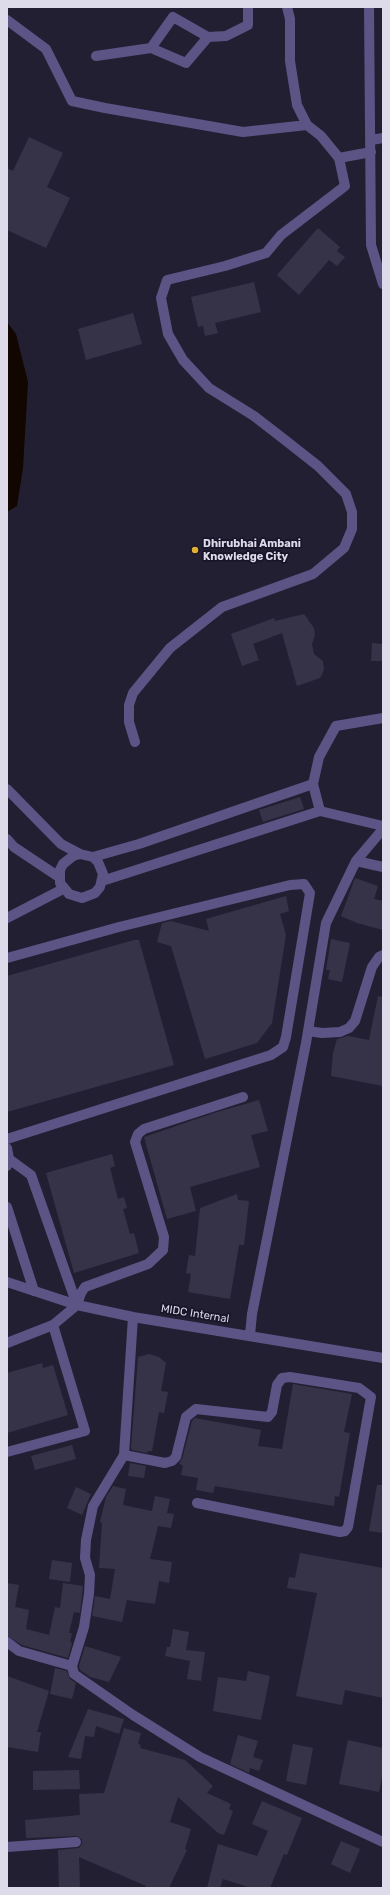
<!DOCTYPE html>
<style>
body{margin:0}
#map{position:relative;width:390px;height:1895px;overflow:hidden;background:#231f33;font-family:Rubik,sans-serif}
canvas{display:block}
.frame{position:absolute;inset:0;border:8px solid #dddbea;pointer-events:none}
</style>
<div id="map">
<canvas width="390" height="1895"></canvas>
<div class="frame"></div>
</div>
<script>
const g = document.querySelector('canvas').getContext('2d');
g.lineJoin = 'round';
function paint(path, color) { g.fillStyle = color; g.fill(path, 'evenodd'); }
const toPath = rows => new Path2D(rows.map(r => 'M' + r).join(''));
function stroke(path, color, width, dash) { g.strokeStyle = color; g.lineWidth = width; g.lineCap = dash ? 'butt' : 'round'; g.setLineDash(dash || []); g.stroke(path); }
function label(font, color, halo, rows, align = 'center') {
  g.font = font + ' Rubik,sans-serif'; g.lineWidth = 3.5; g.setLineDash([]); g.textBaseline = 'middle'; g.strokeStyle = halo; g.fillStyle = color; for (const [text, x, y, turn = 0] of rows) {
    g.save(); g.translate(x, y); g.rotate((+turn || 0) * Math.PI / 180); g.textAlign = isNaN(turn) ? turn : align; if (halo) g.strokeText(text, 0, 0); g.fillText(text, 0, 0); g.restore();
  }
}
paint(toPath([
 [7,322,16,334,28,382,23,468,17,506,7,512]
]), '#110600');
paint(toPath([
 [29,137,63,153,47,187,70,198,46,248,7,230,7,168,13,171],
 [318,228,340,247,337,251,345,257,337,266,329,260,299,295,277,275],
 [254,282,261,312,215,323,218,333,205,336,203,326,198,327,191,297],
 [133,313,142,344,86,360,78,329],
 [304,614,314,628,315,635,312,644,314,654,323,661,324,670,320,678,297,686,282,633,253,644,259,660,242,666,231,634,274,618,275,621],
 [372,643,383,644,383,661,371,661],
 [300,797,304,809,263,822,259,810],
 [355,878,378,886,374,899,383,901,383,930,357,923,341,916],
 [286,896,289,911,280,914,286,935,272,1023,257,1043,205,1059,171,946,157,942,162,923,171,921,209,931,206,919],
 [331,939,350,943,342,982,328,979,330,970,326,970],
 [134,940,139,940,174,1065,7,1112,7,976],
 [378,996,383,997,383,1086,331,1076,333,1053,337,1039,348,1036,369,1040],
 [259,1100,268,1131,251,1135,260,1167,190,1187,196,1211,167,1219,144,1137,217,1112],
 [112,1154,115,1166,110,1168,118,1199,124,1197,127,1208,123,1209,130,1234,134,1233,139,1253,74,1273,46,1173],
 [237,1194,238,1200,249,1201,244,1245,239,1245,230,1299,188,1292,191,1274,186,1273,189,1255,195,1256,200,1208],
 [149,1354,159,1357,166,1363,161,1391,168,1392,164,1413,159,1412,152,1451,148,1451,147,1453,132,1450,131,1448,138,1357],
 [42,1363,43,1368,53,1365,68,1415,7,1433,7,1373],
 [293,1384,352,1394,344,1432,350,1433,339,1497,335,1496,334,1506,215,1486,213,1493,196,1490,198,1478,181,1475,183,1466,179,1463,182,1459,192,1421,195,1418,261,1430,258,1446,282,1449],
 [72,1445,76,1459,35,1470,31,1456],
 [130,1463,146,1466,144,1478,128,1476],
 [377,1485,383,1485,383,1533,369,1531],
 [113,1486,126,1489,123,1505,152,1511,155,1496,170,1499,167,1513,174,1514,171,1528,158,1526,150,1559,172,1562,169,1583,159,1581,155,1604,127,1600,122,1622,92,1616,95,1596,110,1599,115,1569,99,1568,102,1523,100,1522,106,1497],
 [76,1487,91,1494,82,1515,67,1508],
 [300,1553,383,1568,383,1698,345,1690,342,1705,296,1696,317,1593,287,1588,289,1577,295,1578],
 [52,1560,72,1563,70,1582,49,1579],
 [7,1583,19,1585,15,1607,29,1610,26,1629,49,1635,55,1607,60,1608,63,1583,83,1586,80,1613,74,1612,69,1633,72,1633,70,1642,72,1643,68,1658,22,1645,7,1636],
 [173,1629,189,1632,186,1650,205,1652,201,1681,187,1679,190,1661,165,1656,167,1647,170,1647],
 [85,1646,121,1657,109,1682,90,1677,80,1670,79,1666],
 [55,1668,67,1671,70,1679,76,1683,72,1699,50,1694],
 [248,1671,270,1676,261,1720,213,1711,218,1677,246,1681],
 [7,1676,49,1691,37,1732,41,1732,38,1752,7,1747],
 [88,1709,124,1719,119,1734,96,1726,94,1737,85,1736,81,1759,68,1757],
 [124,1728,141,1733,138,1744,141,1745,140,1748,185,1760,213,1786,207,1793,231,1804,229,1809,233,1811,224,1835,218,1833,178,1797,170,1822,191,1829,185,1849,187,1850,169,1888,145,1888,146,1886,79,1857,80,1888,59,1888,58,1850,79,1848,82,1844,82,1839,76,1836,26,1838,25,1820,80,1815,79,1794,104,1793],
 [238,1735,258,1741,253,1757,263,1760,259,1771,250,1768,249,1773,230,1764],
 [348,1740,383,1748,383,1772,379,1792,339,1784],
 [293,1744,313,1748,306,1785,286,1781],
 [79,1770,80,1789,33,1790,33,1771],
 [262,1801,302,1818,287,1855,284,1854,270,1888,251,1888,223,1879,220,1888,207,1888,218,1844,257,1856,268,1831,252,1824],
 [341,1841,360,1849,350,1873,331,1864]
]), '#363349');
stroke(toPath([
 [369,7,371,245,383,284],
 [7,20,46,49,72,101,105,108,243,132,307,125],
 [151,48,186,63,208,37],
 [96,56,151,48,173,17,208,37,226,36,248,25,248,7],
 [371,140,383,138],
 [339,158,371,152],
 [135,742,129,722,129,705,133,693,170,648,222,607,313,574,344,548,352,529,352,512,346,494,318,466,285,440,254,416,209,388,183,360,168,334,161,298,167,280,225,266,266,253,281,235,345,186,339,158,321,136,307,125,297,105,290,61,290,19,287,7],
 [313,784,320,811],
 [7,789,61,844,80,854],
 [7,839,14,847,59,877],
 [93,857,98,862,103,874,100,887,95,893,82,898,69,894,60,883,60,870,63,864,73,856,80,854,93,857,139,844,313,784,319,757,336,726,383,718],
 [356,861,383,867],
 [102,881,320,811,383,826],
 [7,918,63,889],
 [7,958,119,927,290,885,304,884,310,893,286,1037,283,1047,271,1055,7,1139],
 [308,1031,322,1033,340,1032,349,1028,355,1021,372,967,379,957,383,955],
 [7,1148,9,1159,7,1166],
 [9,1159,31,1175,77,1305],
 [7,1207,34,1291],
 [7,1282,77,1305,133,1317,383,1358],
 [133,1317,124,1455,93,1506,86,1540,85,1558,90,1575,89,1594,84,1627,72,1666,74,1674,133,1715,200,1757,383,1842],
 [250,1335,252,1314,306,1043,326,923,356,861,383,829],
 [7,1343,53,1325,77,1305,81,1293,85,1287,148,1264,163,1250,164,1237,135,1142,138,1134,144,1129,243,1097],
 [7,1452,85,1431,53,1325],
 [124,1455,165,1463,172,1461,176,1457,186,1417,196,1409,268,1417,272,1412,277,1385,282,1378,290,1377,359,1388,371,1397,348,1527,345,1531,340,1532,197,1503],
 [7,1642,19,1651,72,1666],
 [7,1847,76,1842]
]), '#5d5486', 10);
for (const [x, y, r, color] of [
 [195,550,4,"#e0b034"]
]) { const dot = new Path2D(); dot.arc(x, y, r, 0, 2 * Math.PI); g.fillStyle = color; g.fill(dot); stroke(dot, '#191529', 1.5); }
label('bold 11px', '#dddbea', '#191529', [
 ["Dhirubhai Ambani",203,544],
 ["Knowledge City",203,557]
], 'left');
label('11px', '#dddbea', '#191529', [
 ["MIDC Internal",195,1314,9]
]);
</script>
